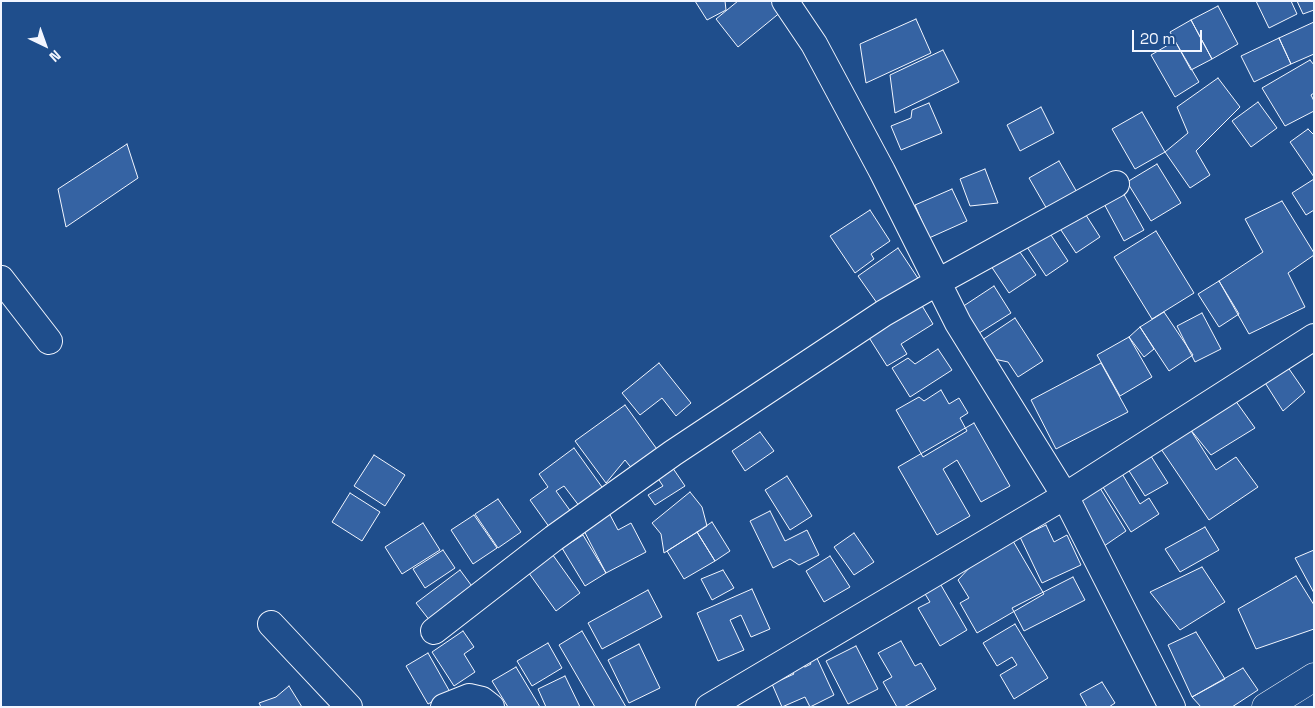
<!DOCTYPE html>
<style>
body{margin:0}
#map{position:relative;width:1315px;height:708px;overflow:hidden;background:#1f4e8c;font-family:"Space Grotesk",sans-serif}
canvas{display:block}
.frame{position:absolute;inset:0;border:2px solid #f2f6ff;pointer-events:none}
.north{position:absolute;left:20px;top:20px;width:50px;height:50px;-webkit-text-stroke:4px #1f4e8c;paint-order:stroke;rotate:138deg;font-size:14px;font-weight:700;line-height:20px;text-align:center;color:#f2f6ff}
.north::after{content:'';display:block;margin:auto;width:18px;height:22px;background:#f2f6ff;clip-path:polygon(50% 0,100% 100%,50% 72%,0 100%)}
.scale{position:absolute;left:1132px;top:30px;width:70px;height:22px;box-sizing:border-box;border:2px solid #f2f6ff;border-top:0;padding-left:6px;font-size:15px;line-height:18px;white-space:nowrap;color:#f2f6ff;-webkit-text-stroke:4px #1f4e8c;paint-order:stroke}
</style>
<div id="map">
<canvas width="1315" height="708"></canvas>
<div class="frame"></div>
<div class="north">N</div>
<div class="scale">20 m</div>
</div>
<script>
const g = document.querySelector('canvas').getContext('2d');
g.lineJoin = 'round';
function paint(path, color) { g.fillStyle = color; g.fill(path, 'evenodd'); }
const toPath = rows => new Path2D(rows.map(r => 'M' + r).join(''));
function stroke(path, color, width, dash) { g.strokeStyle = color; g.lineWidth = width; g.lineCap = dash ? 'butt' : 'round'; g.setLineDash(dash || []); g.stroke(path); }
const building = toPath([
 [695,1,725,1,726,10,707,20,695,1],
 [738,1,776,1,782,11,738,47,716,19,738,1],
 [1256,1,1291,1,1297,14,1269,28,1256,1],
 [1297,1,1314,1,1314,10,1303,14,1297,1],
 [1218,6,1238,44,1212,59,1191,20,1218,6],
 [916,19,931,53,866,83,860,44,916,19],
 [1191,20,1212,59,1191,70,1170,32,1191,20],
 [1314,22,1314,54,1291,64,1279,38,1314,22],
 [1279,38,1291,64,1254,82,1241,56,1279,38],
 [1175,41,1199,82,1175,97,1151,55,1175,41],
 [943,50,959,82,895,113,890,75,943,50],
 [1310,60,1314,65,1314,93,1311,95,1314,101,1314,111,1285,126,1262,88,1310,60],
 [1218,78,1240,107,1196,151,1210,175,1190,188,1165,152,1188,133,1177,107,1218,78],
 [1258,102,1277,128,1251,147,1232,121,1258,102],
 [929,103,942,133,901,150,891,126,911,118,912,110,929,103],
 [1041,107,1054,133,1020,151,1007,125,1041,107],
 [1142,112,1165,152,1135,169,1112,129,1142,112],
 [1308,129,1314,135,1314,177,1290,142,1308,129],
 [127,144,138,178,66,227,58,189,127,144],
 [1059,161,1078,194,1048,211,1029,178,1059,161],
 [1157,164,1181,203,1151,221,1127,182,1157,164],
 [985,169,998,203,970,206,960,179,985,169],
 [1314,179,1314,210,1306,215,1292,193,1314,179],
 [952,189,967,221,929,238,915,205,952,189],
 [1121,189,1144,230,1124,241,1102,200,1121,189],
 [1282,201,1314,253,1314,255,1288,273,1305,307,1249,334,1219,281,1263,252,1245,219,1282,201],
 [870,210,890,241,871,254,874,259,855,273,830,236,870,210],
 [1084,212,1100,237,1076,253,1059,227,1084,212],
 [1156,231,1194,293,1152,319,1114,257,1156,231],
 [1049,232,1068,261,1046,276,1027,247,1049,232],
 [1015,245,1036,275,1009,293,989,263,1015,245],
 [898,248,923,286,884,313,858,276,898,248],
 [1219,281,1239,314,1219,327,1198,294,1219,281],
 [994,286,1011,313,976,335,959,309,994,286],
 [921,304,933,324,901,344,907,354,887,366,868,336,921,304],
 [1164,312,1193,355,1169,371,1140,327,1164,312],
 [1202,313,1221,349,1195,362,1177,326,1202,313],
 [1015,318,1043,361,1018,377,1008,362,994,359,982,340,1015,318],
 [1140,327,1154,349,1144,357,1129,337,1140,327],
 [1129,337,1152,377,1120,396,1097,355,1129,337],
 [938,349,952,370,910,397,892,368,908,358,915,364,938,349],
 [659,363,691,403,676,416,662,398,640,415,622,393,659,363],
 [1101,363,1128,412,1056,449,1031,400,1101,363],
 [1285,363,1305,392,1283,411,1262,378,1285,363],
 [941,390,949,404,959,398,968,413,960,418,967,431,923,457,896,410,919,397,924,401,941,390],
 [1235,400,1255,428,1211,455,1190,429,1235,400],
 [625,405,659,452,633,470,625,460,606,483,575,441,625,405],
 [974,423,1010,486,981,502,957,460,943,469,970,516,937,535,898,467,974,423],
 [1190,429,1216,470,1236,457,1258,487,1209,520,1161,449,1190,429],
 [760,432,774,451,745,471,732,451,760,432],
 [574,448,607,494,583,511,564,486,556,491,574,516,552,531,530,500,548,487,539,474,574,448],
 [1149,453,1168,483,1145,496,1126,466,1149,453],
 [374,455,405,475,385,506,354,486,374,455],
 [668,461,685,486,655,505,648,495,663,486,653,471,668,461],
 [1121,472,1140,504,1149,498,1159,514,1131,532,1101,484,1121,472],
 [787,476,812,516,790,530,765,490,787,476],
 [1097,483,1126,531,1091,555,1071,499,1097,483],
 [690,492,702,507,707,526,664,553,661,534,652,523,690,492],
 [350,493,380,512,362,541,332,522,350,493],
 [498,499,521,532,498,548,475,514,498,499],
 [608,511,618,530,631,523,646,552,606,573,581,525,608,511],
 [770,511,785,541,807,530,819,555,799,565,790,559,773,568,750,521,770,511],
 [474,515,497,548,473,564,451,530,474,515],
 [712,522,730,551,715,561,697,532,712,522],
 [423,523,440,550,402,574,385,547,423,523],
 [1046,525,1054,542,1067,535,1081,565,1042,583,1020,537,1046,525],
 [1205,527,1219,550,1180,572,1165,549,1205,527],
 [697,532,715,561,684,579,667,551,697,532],
 [854,533,874,562,854,575,834,547,854,533],
 [583,535,606,573,585,586,562,548,583,535],
 [1013,541,1044,594,977,633,960,603,969,598,958,580,972,565,1013,541],
 [443,550,455,568,425,588,413,569,443,550],
 [1314,550,1314,593,1295,558,1314,550],
 [550,551,580,593,556,611,526,569,550,551],
 [830,556,850,587,824,602,806,571,830,556],
 [1202,567,1225,602,1180,630,1150,592,1202,567],
 [460,570,477,593,434,626,416,603,460,570],
 [723,570,734,588,712,600,701,579,723,570],
 [1296,576,1314,605,1314,629,1256,649,1238,609,1296,576],
 [1073,577,1085,600,1024,631,1012,608,1073,577],
 [938,580,967,630,940,646,918,608,930,602,922,589,938,580],
 [752,589,770,629,751,637,741,615,730,620,744,650,718,661,697,613,752,589],
 [648,590,662,617,602,649,588,623,648,590],
 [1015,624,1048,678,1014,699,1000,675,1017,665,1012,657,997,666,983,643,1015,624],
 [463,631,474,647,464,654,475,672,454,686,432,652,463,631],
 [582,631,626,707,595,707,559,645,582,631],
 [1196,632,1225,679,1192,697,1168,645,1196,632],
 [901,641,915,666,921,663,936,689,904,707,897,707,883,682,892,677,878,653,901,641],
 [548,643,562,668,532,686,517,661,548,643],
 [639,644,660,688,629,703,608,660,639,644],
 [856,646,878,689,848,704,826,661,856,646],
 [428,653,450,692,428,704,406,666,428,653],
 [816,656,834,695,810,707,805,697,782,707,772,684,794,674,791,670,800,665,805,667,811,664,808,659,816,656],
 [516,667,540,707,508,707,492,681,516,667],
 [1243,668,1258,690,1232,707,1201,707,1192,697,1243,668],
 [565,676,580,707,546,707,538,689,565,676],
 [1102,682,1115,703,1109,707,1087,707,1080,694,1102,682],
 [289,686,302,707,261,707,259,703,276,697,289,686]
]);
paint(building, '#3563a3');
stroke(building, '#f2f6ff', 1);
const minor = toPath([
 [785,1,814,44,882,171,958,323,1065,496,1172,707],
 [1,279,49,341],
 [271,624,349,707],
 [434,631,554,538,673,453,884,313,938,282,1116,184],
 [444,707,469,697,482,700,491,707],
 [709,707,1065,496,1314,337]
]);
const major = toPath([
 [1266,707,1314,677]
]);
stroke(minor, '#f2f6ff', 28);
stroke(major, '#f2f6ff', 29);
stroke(minor, '#1f4e8c', 26);
stroke(major, '#1f4e8c', 28);
</script>
